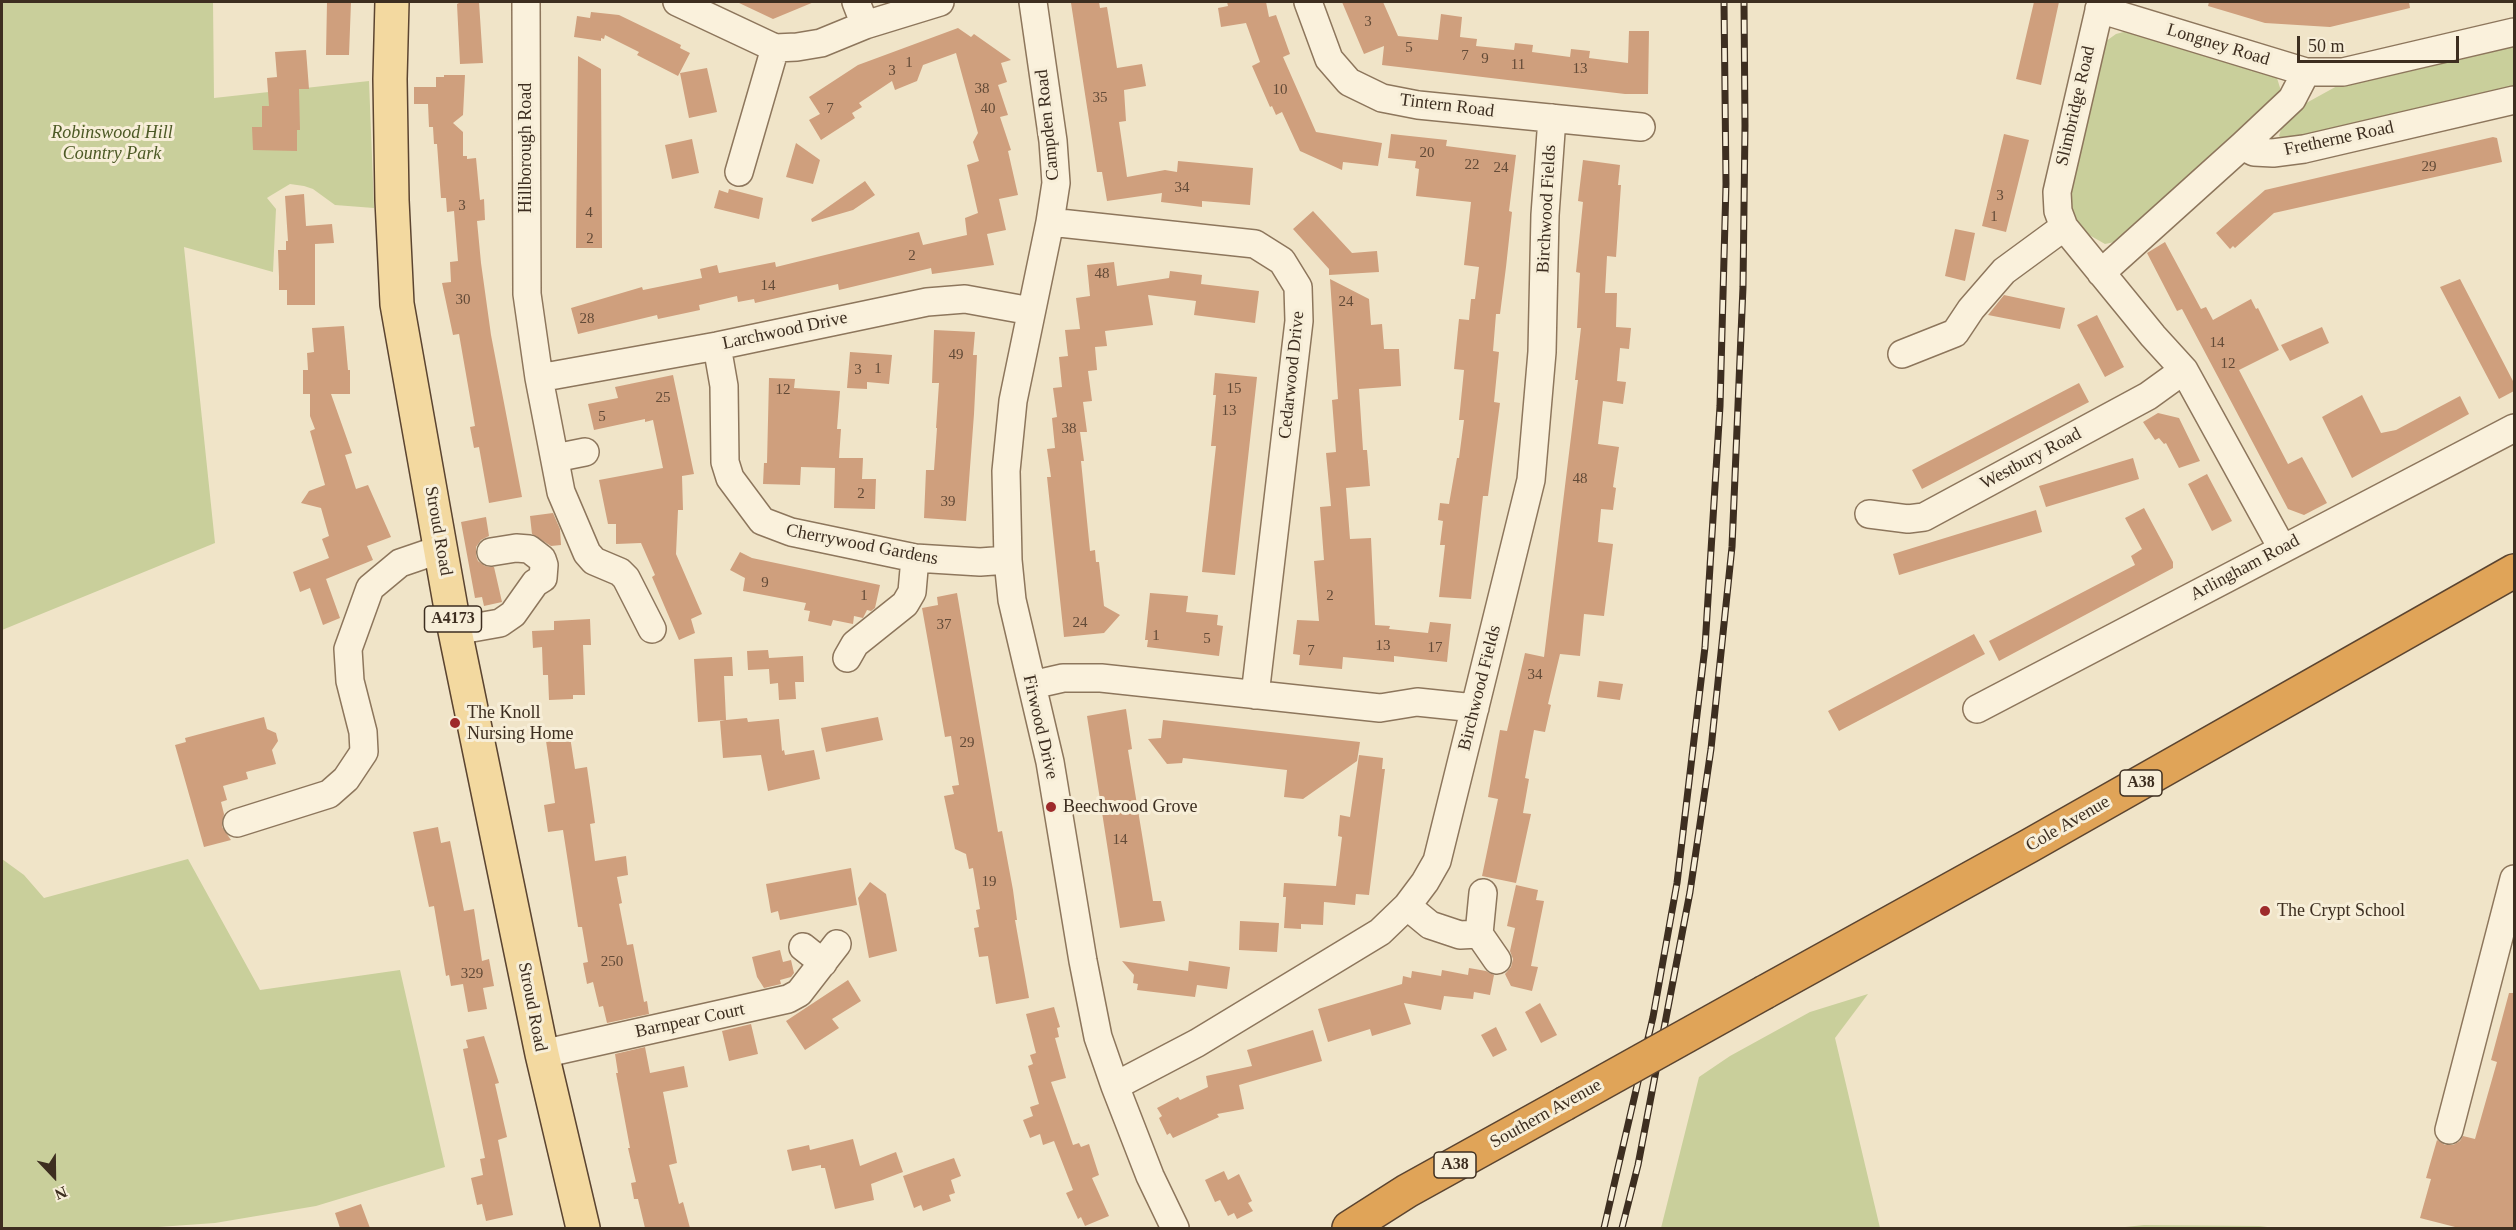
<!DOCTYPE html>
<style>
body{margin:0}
#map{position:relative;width:2516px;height:1230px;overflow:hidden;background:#f0e4c8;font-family:"Times New Roman",serif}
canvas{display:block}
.frame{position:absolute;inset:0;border:3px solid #3d2e20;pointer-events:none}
.north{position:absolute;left:24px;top:1146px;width:60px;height:60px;-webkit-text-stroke:4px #f7eed8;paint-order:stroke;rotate:158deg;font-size:16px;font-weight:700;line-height:24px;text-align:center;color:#3d2e20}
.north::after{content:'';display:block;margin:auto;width:21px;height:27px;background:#3d2e20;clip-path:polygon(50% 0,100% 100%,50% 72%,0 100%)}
.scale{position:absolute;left:2297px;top:36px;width:162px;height:27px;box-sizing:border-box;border:3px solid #3d2e20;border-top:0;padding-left:8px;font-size:18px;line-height:21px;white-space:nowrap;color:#3d2e20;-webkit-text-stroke:4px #f7eed8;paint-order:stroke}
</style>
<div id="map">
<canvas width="2516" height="1230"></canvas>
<div class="frame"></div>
<div class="north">N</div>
<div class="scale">50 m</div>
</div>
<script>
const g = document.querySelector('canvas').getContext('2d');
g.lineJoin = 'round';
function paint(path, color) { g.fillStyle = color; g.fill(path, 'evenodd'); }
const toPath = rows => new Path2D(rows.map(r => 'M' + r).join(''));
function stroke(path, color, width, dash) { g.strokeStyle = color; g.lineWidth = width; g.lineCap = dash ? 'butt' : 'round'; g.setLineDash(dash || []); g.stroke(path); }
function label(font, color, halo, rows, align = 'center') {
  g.font = font + ' "Times New Roman",serif'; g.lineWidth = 6; g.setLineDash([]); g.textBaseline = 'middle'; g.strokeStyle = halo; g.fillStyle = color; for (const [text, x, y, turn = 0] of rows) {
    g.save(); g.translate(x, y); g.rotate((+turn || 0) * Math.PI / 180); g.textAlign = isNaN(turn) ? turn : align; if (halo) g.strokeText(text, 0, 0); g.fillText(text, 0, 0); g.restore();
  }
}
paint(toPath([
 [2,2,213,2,214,98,369,81,374,208,335,205,313,189,304,186,290,184,270,196,267,198,276,209,273,272,184,247,215,543,2,630],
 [2131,30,2270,73,2277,78,2281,91,2280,99,2129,239,2105,244,2084,232,2068,210,2069,186,2102,44,2116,34],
 [2514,41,2514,92,2289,143,2279,136,2283,122,2299,107,2348,80],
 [2,859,24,875,44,898,188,859,260,990,400,970,445,1167,316,1206,215,1223,144,1228,2,1228],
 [1868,994,1835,1038,1880,1228,1661,1228,1699,1077,1730,1056,1810,1012],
 [2144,1225,2259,1226,2276,1228,2116,1228]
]), '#c9cf9b');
paint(toPath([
 [327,2,351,2,349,55,326,55],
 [461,2,479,2,483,63,460,64,457,4],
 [737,2,814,2,773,19],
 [1084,2,1099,2,1100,8,1107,7,1117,68,1142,64,1146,86,1124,90,1126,121,1119,122,1127,177,1165,170,1177,172,1178,161,1253,168,1250,205,1202,201,1202,207,1161,202,1162,193,1107,201,1102,172,1097,172,1071,3],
 [1227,2,1266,2,1269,17,1276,15,1290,54,1283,57,1316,132,1382,143,1378,166,1343,162,1342,170,1300,151,1282,112,1276,115,1272,106,1270,107,1252,66,1260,62,1246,23,1221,27,1218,8,1228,6],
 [1342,2,1383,2,1398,36,1438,40,1441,14,1462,17,1460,37,1477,39,1476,46,1514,50,1515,43,1533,45,1532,52,1570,57,1571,49,1590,51,1589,58,1628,63,1629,31,1649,31,1648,94,1625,94,1382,65,1384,46,1364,54],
 [2034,2,2059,2,2041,85,2016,79],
 [2209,2,2409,2,2410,8,2330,27,2265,23,2208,6],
 [591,12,619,15,681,45,680,48,690,53,678,76,637,55,639,52,605,35,604,39,601,38,601,41,574,37,577,16,590,18],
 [958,28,971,37,974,34,1011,60,1001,63,1007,82,998,85,1008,115,1000,117,1011,150,1008,151,1018,195,999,199,1006,230,987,234,994,265,932,274,931,268,839,290,838,284,755,303,754,299,738,302,737,296,699,305,700,310,658,319,657,315,578,334,571,308,642,287,643,290,702,278,700,269,717,265,719,273,775,262,776,267,919,232,923,245,967,235,965,218,978,213,967,165,979,161,973,142,978,133,956,53,923,65,917,81,895,90,892,81,859,103,862,107,852,113,855,118,821,140,809,120,820,114,809,97,858,65],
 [306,50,309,89,299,89,300,130,297,130,297,151,253,150,252,127,262,127,262,106,269,106,267,78,277,77,275,52],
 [578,56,601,69,602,248,576,248],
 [707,68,717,112,689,118,680,73],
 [444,75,465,75,463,115,453,123,463,132,463,156,467,156,467,159,476,158,480,200,484,199,485,220,477,221,481,263,491,335,522,497,489,503,479,447,474,448,470,427,475,426,459,334,453,335,442,283,451,282,450,262,458,261,454,211,447,212,446,198,441,198,437,144,434,144,433,127,429,127,428,104,414,104,414,87,436,87,436,77,444,77],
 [1391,134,1447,140,1446,146,1516,155,1509,211,1512,212,1506,267,1500,314,1496,314,1493,351,1499,352,1494,402,1500,403,1488,496,1483,496,1471,599,1439,597,1445,545,1440,545,1443,521,1438,520,1440,503,1449,504,1457,458,1459,458,1464,420,1459,420,1464,370,1454,369,1459,319,1469,320,1471,299,1475,299,1479,267,1464,265,1471,202,1416,196,1419,169,1415,168,1416,161,1388,158],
 [2004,134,2029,140,2006,232,1982,226],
 [2493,137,2497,138,2502,162,2274,213,2235,248,2233,246,2230,249,2216,233,2265,190],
 [692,139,699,173,672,179,665,145],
 [796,143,820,160,813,184,786,177],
 [1583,160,1620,165,1618,185,1621,185,1616,257,1607,256,1605,293,1617,293,1616,327,1631,328,1629,349,1620,348,1617,381,1626,382,1623,404,1603,401,1598,444,1619,447,1613,487,1616,488,1613,510,1601,509,1598,542,1613,544,1604,616,1584,614,1580,656,1560,654,1548,704,1551,705,1545,732,1534,730,1525,778,1529,779,1523,813,1531,814,1516,883,1482,876,1498,799,1488,797,1500,730,1507,731,1525,653,1544,657,1578,380,1575,380,1581,328,1577,328,1580,273,1576,272,1583,202,1578,201],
 [865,181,875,195,853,210,812,222,811,219],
 [729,189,763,198,759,219,714,208,719,190,728,193],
 [304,194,306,226,332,224,334,243,315,244,315,305,287,305,287,290,279,290,279,277,278,250,286,250,286,241,288,241,285,196],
 [1313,211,1352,253,1377,251,1379,272,1329,275,1329,269,1293,229],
 [1955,229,1975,233,1965,281,1945,276],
 [2165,242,2201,309,2206,307,2213,320,2251,299,2256,309,2258,308,2279,350,2239,370,2288,464,2302,457,2327,503,2304,515,2288,509,2182,309,2177,311,2147,253],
 [1114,262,1117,286,1169,278,1170,271,1202,275,1201,284,1259,291,1255,323,1194,315,1196,301,1148,295,1153,325,1105,331,1107,346,1095,347,1097,370,1088,371,1092,401,1083,402,1087,432,1080,432,1084,461,1081,461,1090,551,1095,550,1096,562,1099,562,1104,606,1120,615,1104,633,1064,637,1047,477,1051,477,1047,449,1055,448,1052,418,1057,417,1053,388,1062,387,1059,357,1068,356,1065,330,1080,329,1076,298,1090,296,1087,265],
 [1330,279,1369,299,1371,325,1382,324,1384,349,1399,349,1401,386,1359,389,1363,450,1367,450,1370,486,1346,488,1350,539,1371,538,1375,625,1390,626,1389,629,1428,633,1430,622,1451,624,1447,662,1394,656,1394,662,1343,657,1342,669,1299,665,1300,655,1293,654,1297,620,1319,621,1314,561,1324,560,1320,507,1331,506,1326,453,1336,452,1332,400,1338,399],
 [2460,279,2514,383,2514,391,2499,399,2440,287],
 [2004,295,2065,308,2060,329,1988,315],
 [2097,315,2124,367,2105,377,2077,325],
 [344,326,348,370,350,370,350,394,331,394,352,453,345,455,356,489,368,485,391,537,367,546,373,560,326,579,340,618,323,625,310,588,300,592,293,572,329,558,322,539,329,536,321,508,301,503,309,491,325,485,310,431,315,429,310,416,310,394,303,394,303,370,308,370,307,353,314,352,312,328],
 [2322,327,2329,343,2290,361,2281,345],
 [934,330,975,332,973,355,977,355,974,414,966,521,924,518,926,470,934,470,937,428,936,428,939,383,932,383],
 [850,352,892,355,889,384,867,382,867,389,847,388],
 [1215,373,1257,377,1235,575,1202,572,1216,446,1211,446,1216,395,1213,395],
 [673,375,694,474,682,476,683,510,678,510,676,554,702,614,691,619,695,633,679,640,652,577,655,575,641,543,616,544,616,524,608,524,599,480,663,468,653,420,645,422,645,419,594,430,588,404,618,398,615,387],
 [769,378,795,379,794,388,840,391,837,429,841,429,839,458,863,458,862,479,876,479,875,509,834,508,835,468,801,467,800,485,763,484,764,463,767,463],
 [2079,383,2089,402,1922,489,1912,470],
 [2362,395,2381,433,2396,430,2460,396,2469,414,2352,478,2322,417],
 [2158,413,2179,418,2200,461,2179,468,2166,443,2164,444,2159,438,2155,440,2143,422],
 [2133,458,2139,479,2046,507,2039,486],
 [2207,474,2232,521,2212,531,2188,484],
 [2144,508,2173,562,2173,568,1999,661,1989,641,2135,565,2131,556,2142,549,2125,518],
 [2036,510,2042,532,1899,575,1893,554],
 [553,513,560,529,561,545,551,546,532,534,530,516],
 [486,517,489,536,481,540,476,547,476,555,478,561,485,566,494,567,502,602,484,606,482,597,475,598,461,522],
 [740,552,752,558,880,585,875,608,871,611,867,610,863,618,854,616,853,624,833,620,831,626,808,621,810,611,804,610,806,603,743,591,745,578,730,570],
 [957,593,998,832,1002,831,1013,890,1017,920,1015,920,1029,998,996,1004,988,956,979,957,974,928,979,927,976,910,980,909,973,868,969,869,966,854,955,849,944,796,954,794,952,786,959,785,951,736,945,737,922,608,938,605,937,597],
 [1150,593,1188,596,1186,612,1218,615,1217,625,1223,626,1219,656,1147,647,1148,640,1145,640],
 [590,619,591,645,583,645,585,695,573,695,573,699,549,700,548,675,543,675,542,647,533,648,532,631,554,630,554,621],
 [1974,634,1985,654,1839,731,1828,711],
 [768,650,769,658,803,656,804,682,795,682,796,699,779,700,778,683,770,684,769,669,748,670,747,651],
 [732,657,733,676,724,676,726,720,747,718,748,722,779,719,782,751,784,750,785,755,814,750,820,779,768,791,761,755,723,758,720,721,725,720,698,722,694,659],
 [1599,681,1623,684,1620,700,1597,697],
 [1126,709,1132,749,1128,750,1153,901,1161,901,1165,921,1120,928,1087,716],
 [264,717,267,729,276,733,278,741,272,750,276,764,246,772,248,779,223,786,227,800,221,802,224,814,222,827,231,840,204,847,175,745,186,742,185,738],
 [878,717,883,740,826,752,821,728],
 [1163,720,1360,742,1357,761,1303,799,1284,797,1287,770,1183,758,1182,763,1167,764,1148,739,1161,738],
 [569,730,575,769,587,767,595,823,590,824,595,861,626,856,628,875,617,877,622,903,619,904,627,945,633,944,644,1002,647,1001,649,1014,607,1023,603,1006,599,1007,593,982,587,984,583,963,588,962,582,927,578,927,563,830,548,832,544,805,555,803,545,734],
 [1359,755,1383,758,1382,769,1385,769,1369,895,1356,894,1355,905,1324,902,1323,925,1301,924,1301,929,1284,928,1286,897,1283,897,1284,883,1336,886,1342,837,1338,836,1340,815,1350,817],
 [438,827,441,843,450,841,464,911,474,909,482,961,489,959,494,986,483,988,487,1009,468,1012,463,984,451,986,449,975,446,976,434,906,429,907,413,832],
 [851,868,857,905,780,920,778,911,771,913,766,884],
 [870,882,886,894,897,951,869,958,858,898],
 [1516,885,1538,890,1536,900,1544,901,1531,966,1538,967,1532,991,1511,986,1505,974,1511,967,1513,959,1510,951,1515,928,1507,926],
 [1240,921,1279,923,1277,952,1239,950],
 [780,950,783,962,791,960,794,973,791,977,780,980,781,984,764,988,757,977,752,957],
 [1122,961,1188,971,1189,961,1230,967,1227,989,1197,985,1195,997,1137,990,1138,984,1133,983,1134,975],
 [1469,968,1486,971,1494,975,1490,995,1474,992,1473,999,1444,996,1441,1010,1404,1003,1411,1024,1372,1036,1370,1029,1328,1042,1318,1009,1402,984,1403,976,1411,978,1412,971,1441,976,1442,970,1468,975],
 [848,980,861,1001,832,1019,839,1028,805,1050,786,1021],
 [2509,993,2514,993,2514,1228,2459,1228,2420,1218,2431,1179,2426,1178,2437,1140,2445,1145,2453,1145,2460,1141,2463,1136,2475,1139,2497,1062,2491,1060],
 [1540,1003,1557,1035,1541,1043,1525,1012],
 [1054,1007,1060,1027,1057,1028,1059,1037,1055,1038,1066,1078,1051,1082,1073,1145,1079,1143,1081,1147,1089,1144,1099,1175,1092,1178,1109,1216,1085,1226,1081,1217,1078,1219,1066,1193,1073,1190,1054,1141,1043,1145,1040,1134,1030,1138,1023,1120,1033,1116,1030,1107,1039,1104,1028,1066,1033,1064,1030,1055,1036,1053,1026,1014],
 [751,1024,758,1054,729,1061,722,1031],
 [1496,1027,1507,1050,1493,1057,1481,1035],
 [1313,1030,1322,1061,1239,1085,1244,1109,1217,1114,1219,1117,1173,1138,1170,1133,1167,1135,1159,1118,1162,1116,1157,1108,1178,1097,1180,1100,1208,1087,1206,1076,1252,1066,1247,1050],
 [484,1036,499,1083,495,1084,507,1137,498,1140,513,1215,486,1221,482,1204,477,1205,471,1178,483,1175,480,1159,485,1158,463,1049,468,1048,466,1040],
 [645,1047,650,1073,684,1066,688,1087,663,1092,677,1163,669,1165,679,1204,683,1202,690,1228,645,1228,638,1199,634,1199,631,1183,636,1182,628,1148,630,1148,616,1073,618,1073,615,1054],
 [853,1139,860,1166,896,1152,903,1172,871,1184,874,1200,835,1209,825,1168,821,1168,821,1165,792,1171,787,1150,809,1145,810,1150],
 [954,1158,961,1176,951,1180,955,1193,949,1195,951,1201,923,1211,921,1205,914,1208,903,1176],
 [1224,1171,1228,1180,1239,1174,1252,1201,1248,1203,1253,1211,1237,1219,1234,1213,1228,1216,1220,1200,1215,1202,1205,1180],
 [361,1204,370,1228,340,1228,335,1213]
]), '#cf9f7d');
const minor = toPath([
 [526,2,527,294,539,378,561,492,587,553,594,561,620,572,626,578,652,629],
 [677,2,775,48,797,47,821,43,865,25,940,2],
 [856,2,865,25],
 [1033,2,1053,141,1056,183,1050,222,1013,401,1006,471,1008,560,1012,600,1050,762,1083,961,1098,1037,1115,1086,1150,1176,1175,1228],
 [1308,2,1329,59,1349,82,1382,98,1418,105,1641,127],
 [2101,2,2057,192,2058,211,2064,227,2153,336,2184,370,2282,548],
 [2099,9,2306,72,2343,72,2514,32],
 [2242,146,2292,99,2306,72],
 [739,172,775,48],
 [1050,222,1255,244,1282,261,1298,287,1299,321,1255,695],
 [2101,273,2242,146,2254,152,2273,153,2304,149,2514,100],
 [717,346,724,386,725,462,730,478,762,521,791,532,915,558,980,562,1008,560],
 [1902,354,1955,333,1971,309,2004,271,2064,227],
 [539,378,717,346,927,302,965,299,1031,311],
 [555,458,585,452],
 [1869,514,1908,519,1924,517,2148,396,2184,370],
 [455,631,500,623,513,614,535,583,543,578,544,565,542,559,529,549,516,548,491,552],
 [847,658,855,644,905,604,912,592,915,558],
 [1032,685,1063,678,1101,678,1380,708,1417,702,1475,708],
 [1977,709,2514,428],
 [237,823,329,794,346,779,364,752,363,732,350,681,348,649,370,588,400,563,441,549],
 [1483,893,1479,934,1497,960],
 [1407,906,1430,925,1460,935,1479,934],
 [803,947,823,963],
 [542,1054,788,999,799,993,837,944],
 [1115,1086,1197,1043,1380,932,1407,906,1425,882,1437,861,1531,480,1542,352,1545,215,1552,118],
 [2449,1130,2514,879]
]);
const major = toPath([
 [392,2,390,79,392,200,397,304,455,631,542,1054,583,1228]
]);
const highway = toPath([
 [1765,992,2029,846,2514,571],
 [1349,1228,1407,1191,1564,1104]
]);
stroke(minor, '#8d765c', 30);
stroke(major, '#5b4430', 36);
stroke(highway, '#5b4430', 36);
stroke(minor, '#faf1dc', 27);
stroke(major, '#f3d9a0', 33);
stroke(highway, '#e0a458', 33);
const rail = toPath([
 [1604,1228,1653,1017,1677,883,1705,647,1720,406,1726,184,1724,2],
 [1622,1228,1638,1165,1690,892,1711,749,1732,547,1743,287,1745,126,1744,2]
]);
stroke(rail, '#3d2e20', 7);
stroke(rail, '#f7eed8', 4.5, [14]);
const highwayBridge = toPath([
 [1564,1104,1765,992]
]);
stroke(highwayBridge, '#5b4430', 36, []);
stroke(highwayBridge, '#e0a458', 33);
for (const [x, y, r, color] of [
 [455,723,6,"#9e2a2b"],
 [1051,807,6,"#9e2a2b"],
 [2265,911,6,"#9e2a2b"]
]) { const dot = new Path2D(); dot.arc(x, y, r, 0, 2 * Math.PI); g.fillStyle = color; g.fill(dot); stroke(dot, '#f7eed8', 2); }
label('15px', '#624a37', null, [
 ["3",1368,22],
 ["5",1409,48],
 ["7",1465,56],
 ["9",1485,59],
 ["1",909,63],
 ["11",1518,65],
 ["13",1580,69],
 ["3",892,71],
 ["38",982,89],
 ["10",1280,90],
 ["35",1100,98],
 ["7",830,109],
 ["40",988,109],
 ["20",1427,153],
 ["22",1472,165],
 ["29",2429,167],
 ["24",1501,168],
 ["34",1182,188],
 ["3",2000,196],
 ["3",462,206],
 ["4",589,213],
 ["1",1994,217],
 ["2",590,239],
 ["2",912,256],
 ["48",1102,274],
 ["14",768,286],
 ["30",463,300],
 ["24",1346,302],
 ["28",587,319],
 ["14",2217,343],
 ["49",956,355],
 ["12",2228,364],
 ["1",878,369],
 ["3",858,370],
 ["15",1234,389],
 ["12",783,390],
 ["25",663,398],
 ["13",1229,411],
 ["5",602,417],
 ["38",1069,429],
 ["48",1580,479],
 ["2",861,494],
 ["39",948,502],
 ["9",765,583],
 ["1",864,596],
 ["2",1330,596],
 ["24",1080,623],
 ["37",944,625],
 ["1",1156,636],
 ["5",1207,639],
 ["13",1383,646],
 ["17",1435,648],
 ["7",1311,651],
 ["34",1535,675],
 ["29",967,743],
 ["14",1120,840],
 ["19",989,882],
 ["250",612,962],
 ["329",472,974]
]);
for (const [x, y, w] of [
 [453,619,57],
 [2141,783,42],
 [1455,1165,42]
]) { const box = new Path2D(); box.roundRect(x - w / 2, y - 13, w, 26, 4.5); g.fillStyle = '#f7eed8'; g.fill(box); stroke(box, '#3d2e20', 1.5); }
label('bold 16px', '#3d2e20', null, [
 ["A4173",453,619],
 ["A38",2141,783],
 ["A38",1455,1165]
]);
label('18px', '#3d2e20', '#f7eed8', [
 ["Longney Road",2218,45,17],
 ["Tintern Road",1447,106,7],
 ["Slimbridge Road",2076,106,-77],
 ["Campden Road",1048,125,-96],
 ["Fretherne Road",2339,139,-12],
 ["Hillborough Road",526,148,-90],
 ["Birchwood Fields",1547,209,-87],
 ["Larchwood Drive",785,331,-12],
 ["Cedarwood Drive",1292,375,-84],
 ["Westbury Road",2031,459,-28],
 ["Stroud Road",438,531,80],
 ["Cherrywood Gardens",862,545,11],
 ["Arlingham Road",2245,568,-28],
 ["Birchwood Fields",1480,688,-76],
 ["Firwood Drive",1040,727,77],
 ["Cole Avenue",2068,824,-30],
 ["Stroud Road",532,1007,79],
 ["Barnpear Court",690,1021,-12],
 ["Southern Avenue",1546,1114,-29]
]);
label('italic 18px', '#4d5a26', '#f7eed8', [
 ["Robinswood Hill",112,133],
 ["Country Park",112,154]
]);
label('18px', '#3d2e20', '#f7eed8', [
 ["The Knoll",467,713],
 ["Nursing Home",467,734],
 ["Beechwood Grove",1063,807],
 ["The Crypt School",2277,911]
], 'left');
</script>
